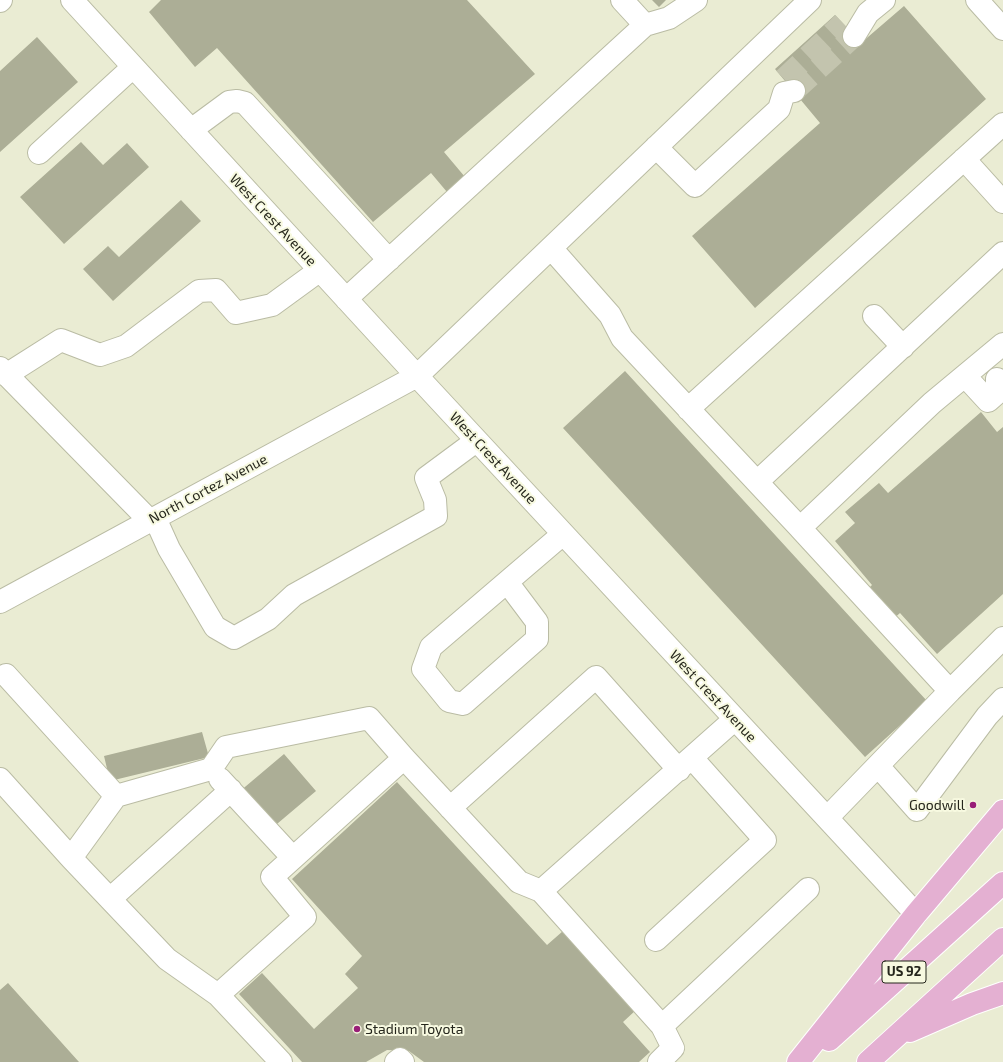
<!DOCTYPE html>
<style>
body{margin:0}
canvas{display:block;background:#eaecd3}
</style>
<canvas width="1003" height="1062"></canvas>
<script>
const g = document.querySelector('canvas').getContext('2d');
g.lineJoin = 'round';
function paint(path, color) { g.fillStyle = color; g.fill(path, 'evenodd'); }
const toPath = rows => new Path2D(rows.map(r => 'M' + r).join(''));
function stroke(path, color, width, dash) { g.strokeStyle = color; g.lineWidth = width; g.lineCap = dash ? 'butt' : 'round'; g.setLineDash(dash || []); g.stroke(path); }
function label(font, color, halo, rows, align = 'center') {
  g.font = font + ' "Exo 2",sans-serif'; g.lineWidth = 4; g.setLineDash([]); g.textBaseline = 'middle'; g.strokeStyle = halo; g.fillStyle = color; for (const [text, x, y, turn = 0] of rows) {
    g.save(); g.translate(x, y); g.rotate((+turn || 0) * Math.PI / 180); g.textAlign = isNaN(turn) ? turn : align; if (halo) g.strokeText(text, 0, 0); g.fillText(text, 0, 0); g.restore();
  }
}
paint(toPath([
 [161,0,467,0,535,74,444,152,465,177,447,192,431,173,373,222,217,48,195,67,149,12],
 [652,0,666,0,659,7],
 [904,6,986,99,755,308,692,236,820,123,775,69,835,15,861,43],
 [37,37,78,82,0,152,0,71],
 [81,142,103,165,127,143,149,167,64,244,20,197],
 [181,200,201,221,113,301,83,269,108,246,119,257],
 [625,371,927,701,865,757,563,428],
 [981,412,997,432,1003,427,1003,594,937,654,900,613,890,622,865,592,872,585,835,541,855,523,845,512,879,483,888,493],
 [202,732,209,757,110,781,104,756],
 [284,754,316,791,271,829,239,792],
 [397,782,547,945,563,931,636,1010,623,1022,650,1052,639,1062,424,1062,409,1051,387,1050,366,1062,302,1062,239,994,262,973,314,1029,358,988,345,974,362,956,292,879],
 [8,983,79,1062,0,1062,0,990]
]), '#acae96');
stroke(toPath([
 [784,79,843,23],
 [794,91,854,36]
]), '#c3c4ae', 22, [22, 11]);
const minor = toPath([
 [72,0,417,376,916,914],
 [977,0,1003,29],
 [0,1,1,0],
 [645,25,669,18,696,0],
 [854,36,868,13,884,0],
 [191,130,229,102,237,101,245,103,389,260],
 [656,147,695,186,779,109,784,93,794,91],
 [39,153,133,67],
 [964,159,1003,202],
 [551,248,610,315,622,338,800,528],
 [346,299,645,25,622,0],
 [874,316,903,347],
 [1003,344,932,403,800,528,950,691,1003,638],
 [0,368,150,521],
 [6,375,61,340,100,355,126,346,199,291,216,290,236,313,272,305,320,270],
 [965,376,988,401,997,393,997,379],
 [688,409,1003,124],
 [757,482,1003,253],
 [155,518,169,549,215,627,234,638,268,619,294,595,436,516,435,500,426,478,476,441],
 [507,582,537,622,537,639,463,704,449,701,423,669,431,647,563,534],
 [0,602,417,376,810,0],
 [6,675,116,796,211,769,226,747,369,718,404,758,519,882,541,891],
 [878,766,917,810,987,716,1003,699],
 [0,779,71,858,116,796],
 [220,779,293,858],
 [450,808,596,677,679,770],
 [827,818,950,691],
 [71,858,167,959,218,995,281,1062],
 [110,899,231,790],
 [656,940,765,840,692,758],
 [218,995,305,917,272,877,404,758],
 [662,1026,541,891,735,719],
 [396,1062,400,1059,403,1062],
 [659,1062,673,1048,662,1026,808,889]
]);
const major = toPath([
 [910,1031,972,1004,1003,993],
 [829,1040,1003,883],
 [798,1062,916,914,1003,811],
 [868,1062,1003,939]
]);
stroke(minor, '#babca4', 24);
stroke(major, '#fff', 24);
stroke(minor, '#fff', 22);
stroke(major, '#e4b0d2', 22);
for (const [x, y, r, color] of [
 [973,805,4,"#991f78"],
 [357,1029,4,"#991f78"]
]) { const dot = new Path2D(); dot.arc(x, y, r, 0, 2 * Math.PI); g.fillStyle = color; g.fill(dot); stroke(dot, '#f7f9e0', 1.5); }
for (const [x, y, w] of [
 [904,972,44]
]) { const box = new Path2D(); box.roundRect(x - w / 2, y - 11, w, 22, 3); g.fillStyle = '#f7f9e0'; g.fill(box); stroke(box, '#25261c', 1); }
label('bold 13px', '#25261c', null, [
 ["US 92",904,972]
]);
label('14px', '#25261c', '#f7f9e0', [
 ["West Crest Avenue",273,220,47],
 ["West Crest Avenue",493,458,47],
 ["North Cortez Avenue",208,489,-28],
 ["West Crest Avenue",713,696,47]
]);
label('14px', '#25261c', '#f7f9e0', [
 ["Goodwill",965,805],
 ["Stadium Toyota",365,1029,"left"]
], 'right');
</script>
